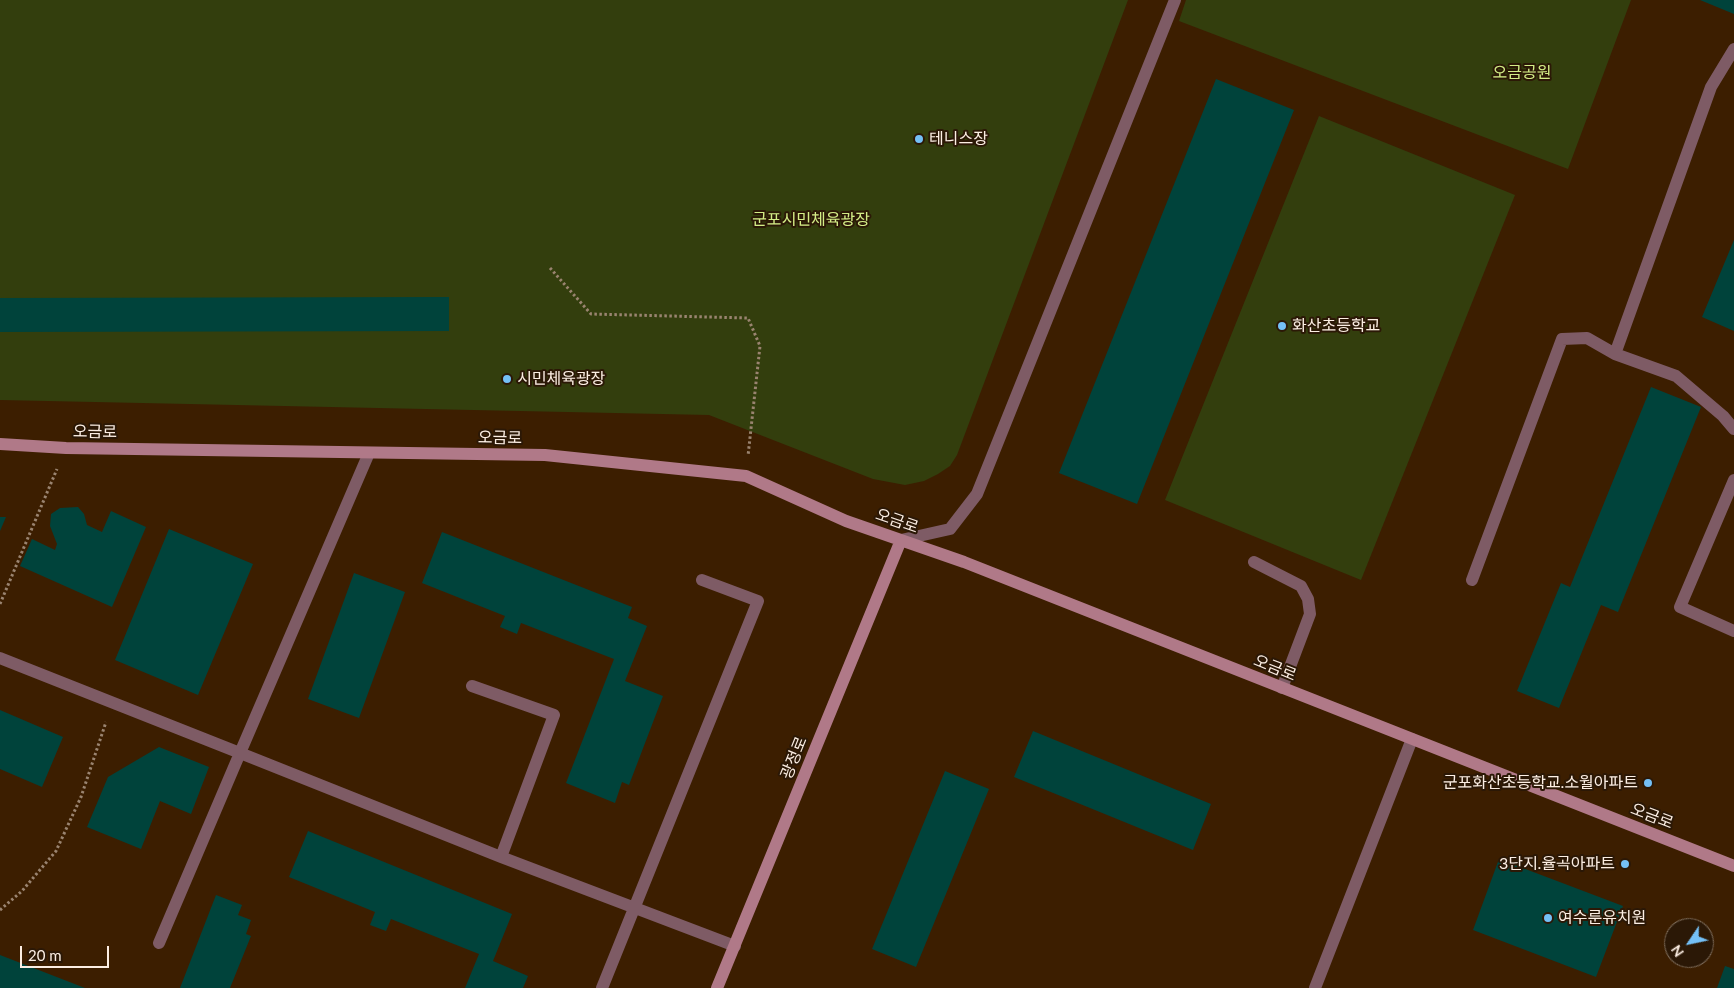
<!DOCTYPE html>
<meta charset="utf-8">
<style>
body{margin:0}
#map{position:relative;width:1734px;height:988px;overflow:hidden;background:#3c1e00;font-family:Lato,sans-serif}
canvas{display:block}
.north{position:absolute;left:1664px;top:918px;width:50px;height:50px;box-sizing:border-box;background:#2b1806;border:1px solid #7f6e5e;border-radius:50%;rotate:236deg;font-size:14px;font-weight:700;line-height:20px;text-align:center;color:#fceee3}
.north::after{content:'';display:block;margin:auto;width:18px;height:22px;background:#74c0f6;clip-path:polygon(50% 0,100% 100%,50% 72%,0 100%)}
.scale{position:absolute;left:20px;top:946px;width:89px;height:22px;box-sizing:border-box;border:2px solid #fceee3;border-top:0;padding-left:6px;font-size:15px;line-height:18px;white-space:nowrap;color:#fceee3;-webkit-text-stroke:4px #2b1806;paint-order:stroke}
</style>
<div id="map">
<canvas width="1734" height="988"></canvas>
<div class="north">N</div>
<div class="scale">20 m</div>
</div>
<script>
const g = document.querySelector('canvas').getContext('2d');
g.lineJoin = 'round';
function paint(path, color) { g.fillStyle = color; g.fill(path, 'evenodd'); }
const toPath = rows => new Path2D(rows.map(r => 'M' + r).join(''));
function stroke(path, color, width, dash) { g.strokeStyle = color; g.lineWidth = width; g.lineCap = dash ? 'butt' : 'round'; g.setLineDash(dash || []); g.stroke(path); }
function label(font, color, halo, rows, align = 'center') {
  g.font = font + ' Lato,"Noto Sans KR",sans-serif'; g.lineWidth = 4; g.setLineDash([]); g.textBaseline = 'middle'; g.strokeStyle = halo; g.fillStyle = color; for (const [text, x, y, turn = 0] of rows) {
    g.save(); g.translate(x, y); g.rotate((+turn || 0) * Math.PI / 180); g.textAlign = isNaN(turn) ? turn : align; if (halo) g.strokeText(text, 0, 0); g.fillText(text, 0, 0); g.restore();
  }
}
paint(toPath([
 [0,0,1128,0,957,455,950,466,938,474,924,481,905,485,873,479,709,415,0,400],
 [1186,0,1631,0,1568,169,1179,21],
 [1319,116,1515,195,1361,580,1165,500]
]), '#333e0d');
paint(toPath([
 [1700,0,1734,0,1734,14],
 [1216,79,1294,110,1137,504,1059,473],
 [1734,240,1734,331,1702,317],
 [449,297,449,331,0,332,0,298],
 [1651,387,1701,407,1618,612,1601,605,1559,708,1517,691,1561,583,1570,587],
 [78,507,84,514,87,525,102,532,111,511,146,527,112,607,20,566,32,539,55,550,57,544,50,526,51,514,60,508],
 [0,517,6,517,0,531],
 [169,529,253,564,198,695,115,660],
 [442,532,632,607,628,618,647,626,625,681,663,696,629,785,622,782,615,803,566,783,614,659,521,623,517,634,500,627,505,616,422,583],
 [354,573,405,592,359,718,308,699],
 [0,710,63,737,42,787,0,769],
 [1033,731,1211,804,1193,850,1014,777],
 [159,747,209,767,191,814,160,801,141,849,87,827,108,777],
 [945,771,989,789,916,967,872,949],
 [308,831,512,914,493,961,528,976,523,988,465,988,479,954,391,919,386,931,370,925,375,912,289,877],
 [1499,859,1623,906,1596,977,1473,930],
 [216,895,242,905,238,915,251,920,246,934,251,936,230,988,180,988],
 [0,955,85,988,0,988],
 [1725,966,1734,969,1734,988,1717,988]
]), '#00433b');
stroke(toPath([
 [550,268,591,314,748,318,760,346,748,456],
 [0,604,57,469],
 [0,910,22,891,56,851,81,797,106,722]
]), '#9a8470', 3, [2.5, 2.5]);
stroke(toPath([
 [1615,354,1711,87,1734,49],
 [1734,480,1680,607,1734,631],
 [1254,562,1301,586,1308,599,1310,614,1282,688],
 [1472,580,1562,339,1587,338,1615,354,1676,376,1723,416,1734,429]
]), '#7e5b65', 12);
stroke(toPath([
 [369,453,240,753,501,857,735,946],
 [901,540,950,529,977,494,1175,0],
 [0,658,240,753,159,943],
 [472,686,554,715,501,857],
 [602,988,758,601,702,580],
 [1315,988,1412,739]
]), '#7e5b65', 12);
stroke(toPath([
 [0,444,66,448,545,455,746,476,846,521,964,562,1734,866],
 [717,988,901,540]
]), '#b07988', 12);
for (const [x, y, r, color] of [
 [919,139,5,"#74c0f6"],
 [1282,326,5,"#74c0f6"],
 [507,379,5,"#74c0f6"],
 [1648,783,5,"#74c0f6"],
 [1625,864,5,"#74c0f6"],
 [1548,918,5,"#74c0f6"]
]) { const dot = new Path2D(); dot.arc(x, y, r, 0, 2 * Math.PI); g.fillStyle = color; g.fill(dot); stroke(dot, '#2b1806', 2); }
label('16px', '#d3ec86', '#2b1806', [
 ["오금공원",1522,73],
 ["군포시민체육광장",811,220]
]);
label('16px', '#fceee3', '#2b1806', [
 ["테니스장",929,139],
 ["화산초등학교",1292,326],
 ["시민체육광장",517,379],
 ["군포화산초등학교.소월아파트",1638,783,"right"],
 ["3단지.율곡아파트",1615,864,"right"],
 ["여수룬유치원",1558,918]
], 'left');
label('16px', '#fceee3', '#2b1806', [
 ["오금로",95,432,1],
 ["오금로",500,438,1],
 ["오금로",897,521,19],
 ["오금로",1275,668,22],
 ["광정로",794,758,-68],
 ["오금로",1652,816,21]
]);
</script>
